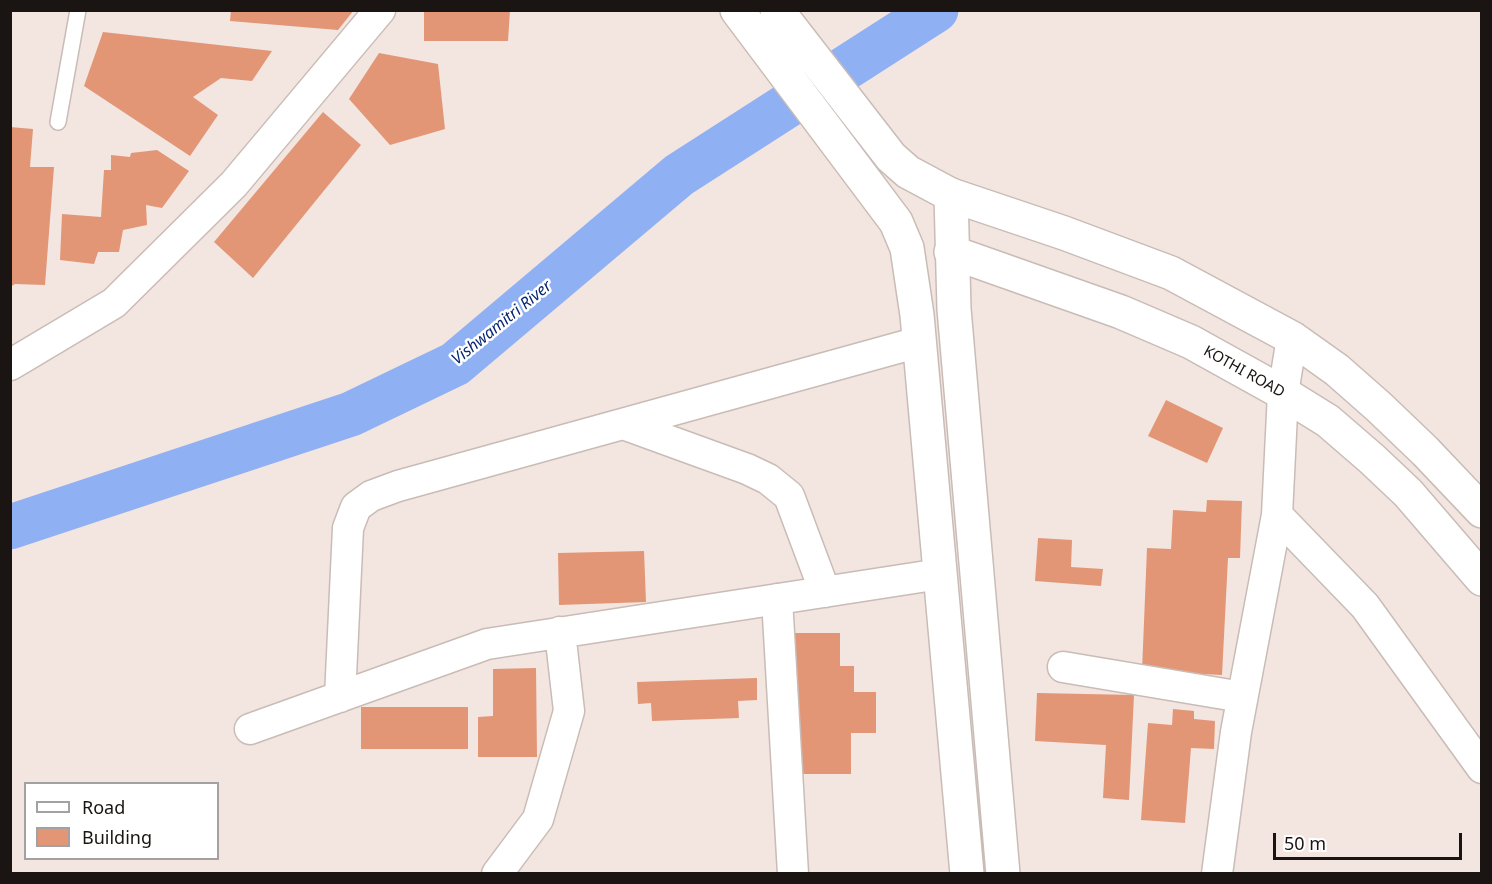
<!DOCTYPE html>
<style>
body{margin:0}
#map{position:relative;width:1492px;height:884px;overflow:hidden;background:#f3e5e0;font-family:"Noto Sans",sans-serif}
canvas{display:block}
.frame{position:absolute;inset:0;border:12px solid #1a1513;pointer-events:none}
.legend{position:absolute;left:24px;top:782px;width:195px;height:78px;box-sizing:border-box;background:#fff;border:2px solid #a3a1a1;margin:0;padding:8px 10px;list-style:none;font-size:18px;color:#1a1513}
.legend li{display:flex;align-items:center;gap:12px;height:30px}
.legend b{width:30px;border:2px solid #a3a1a1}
.scale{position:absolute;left:1273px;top:833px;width:189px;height:27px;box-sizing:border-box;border:3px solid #1a1513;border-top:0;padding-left:8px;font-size:18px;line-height:21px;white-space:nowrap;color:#1a1513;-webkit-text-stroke:4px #fff;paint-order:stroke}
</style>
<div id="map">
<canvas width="1492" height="884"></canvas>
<div class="frame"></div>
<ul class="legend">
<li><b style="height:8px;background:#fff"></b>Road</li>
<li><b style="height:16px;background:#e29676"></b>Building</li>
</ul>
<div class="scale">50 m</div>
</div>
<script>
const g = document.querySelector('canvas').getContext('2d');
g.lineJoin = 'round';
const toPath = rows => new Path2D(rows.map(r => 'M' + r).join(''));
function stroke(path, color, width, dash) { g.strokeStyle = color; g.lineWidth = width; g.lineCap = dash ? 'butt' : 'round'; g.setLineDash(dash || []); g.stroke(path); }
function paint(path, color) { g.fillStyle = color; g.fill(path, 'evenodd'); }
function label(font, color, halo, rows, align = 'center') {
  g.font = font + ' "Noto Sans",sans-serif'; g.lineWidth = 5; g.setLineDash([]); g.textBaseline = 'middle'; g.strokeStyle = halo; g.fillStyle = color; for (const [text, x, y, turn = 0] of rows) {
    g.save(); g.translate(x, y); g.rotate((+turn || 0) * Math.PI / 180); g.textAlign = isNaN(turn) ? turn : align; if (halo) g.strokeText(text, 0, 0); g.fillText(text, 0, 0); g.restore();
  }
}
stroke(toPath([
 [10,527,351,414,455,364,679,175,936,10]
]), '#8fb1f3', 45);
paint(toPath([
 [231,10,354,10,338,30,230,21],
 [424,10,510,10,508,41,424,41],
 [103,32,272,51,252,81,221,78,193,97,218,115,190,156,84,86],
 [379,53,438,64,445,129,390,145,349,99],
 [323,112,361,145,253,278,214,242],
 [10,127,33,129,30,167,54,167,45,285,15,284,10,287],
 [157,150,189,171,162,208,146,205,147,225,123,230,119,252,98,252,94,264,60,260,62,214,101,217,104,170,111,170,111,155,130,157,131,153],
 [1166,400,1223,428,1207,463,1148,436],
 [1207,500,1242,501,1240,558,1228,558,1222,675,1142,671,1147,548,1171,549,1173,510,1206,512],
 [1038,538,1072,540,1071,567,1103,569,1101,586,1035,581],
 [644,551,646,602,559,605,558,553],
 [794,633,840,633,840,666,854,666,854,692,876,692,876,733,851,733,851,774,795,774],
 [536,668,537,757,478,757,478,717,493,716,493,669],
 [757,678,757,700,738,701,739,718,652,721,651,703,638,704,637,682],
 [1037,693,1134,695,1129,800,1103,798,1106,745,1035,741],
 [361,707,468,707,468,749,361,749],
 [1173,709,1194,711,1194,719,1215,721,1214,749,1191,748,1185,823,1141,820,1148,723,1172,725]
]), '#e29676');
const lane = toPath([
 [58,122,78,10]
]);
const street = toPath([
 [10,365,114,303,234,184,380,10],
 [623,424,747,469,768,479,789,496,825,592],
 [1277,515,1365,606,1482,768],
 [777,599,793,874],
 [1063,667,1242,697],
 [340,697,348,528,356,507,371,496,398,486,919,342],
 [250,729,487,644,940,574],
 [497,874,538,819,569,711,560,632],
 [1217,874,1236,732,1277,515,1283,393,1292,338]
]);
const primary = toPath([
 [951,195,1064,233,1171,273,1292,338,1337,370,1379,407,1425,451,1482,511],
 [951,252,1121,312,1191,342,1283,393,1328,421,1372,459,1408,493,1482,579]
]);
const highway = toPath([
 [737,10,896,222,907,248,917,315,967,874],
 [777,10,891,157,908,172,951,195,954,309,1003,874]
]);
stroke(lane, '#c9bcb6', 18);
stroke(street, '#c9bcb6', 33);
stroke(primary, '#c9bcb6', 36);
stroke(highway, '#c9bcb6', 36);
stroke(lane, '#fff', 15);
stroke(street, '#fff', 30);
stroke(primary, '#fff', 33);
stroke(highway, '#fff', 33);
label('15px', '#1a1513', '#fff', [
 ["KOTHI ROAD",1244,372,29]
]);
label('italic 16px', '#082872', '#fff', [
 ["Vishwamitri River",502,323,-39]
]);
</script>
